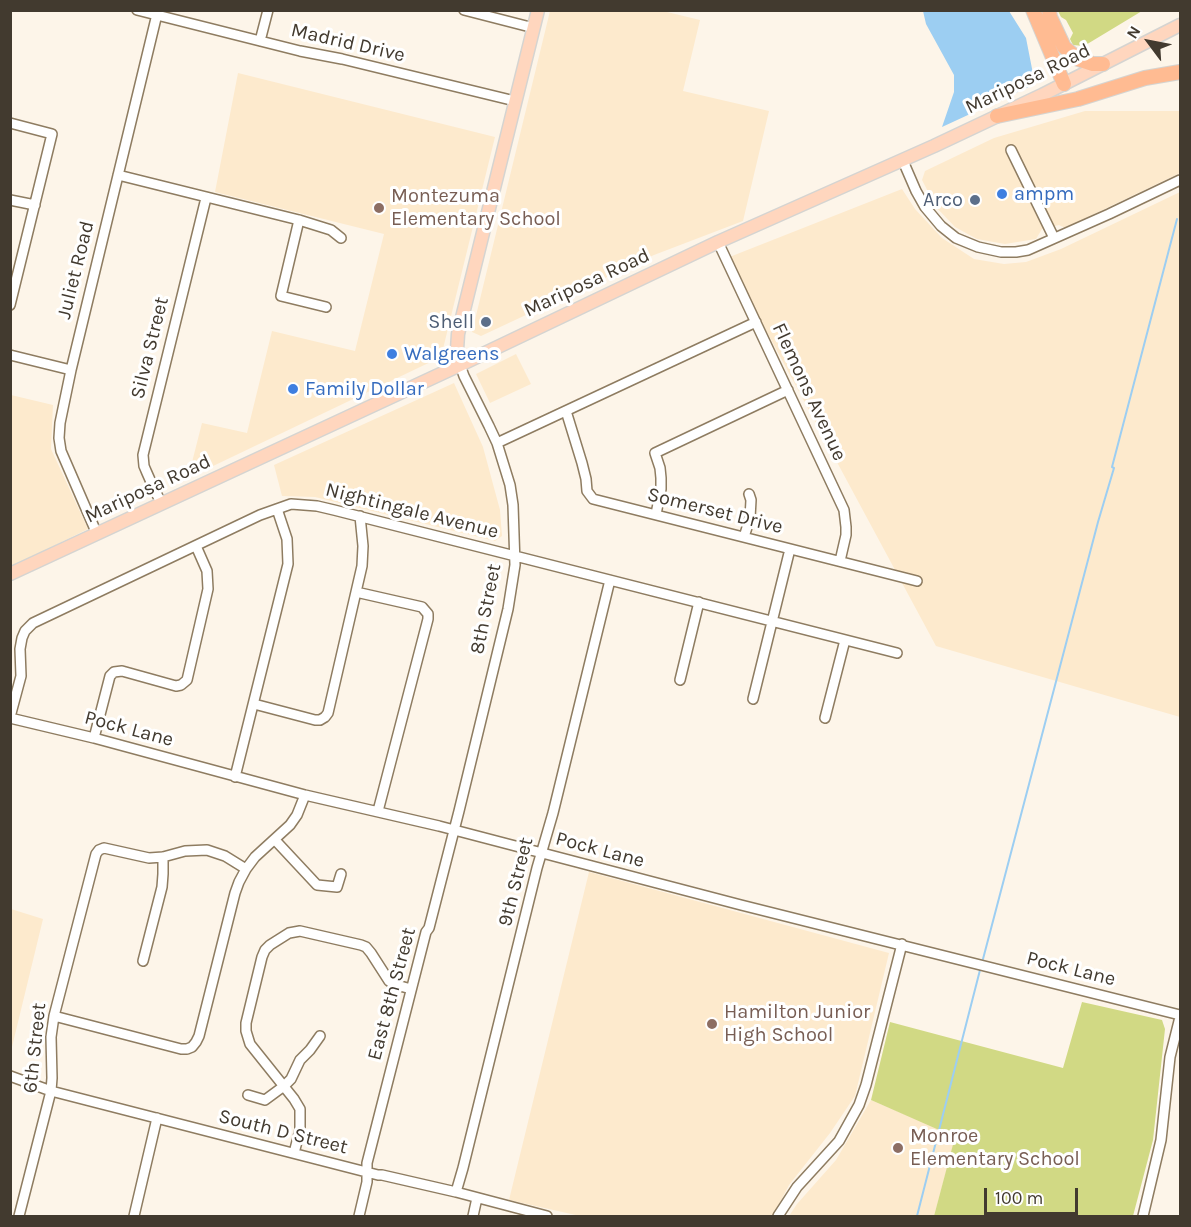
<!DOCTYPE html>
<style>
body{margin:0}
#map{position:relative;width:1191px;height:1227px;overflow:hidden;background:#fdf5e9;font-family:Karla,sans-serif}
canvas{display:block}
.frame{position:absolute;inset:0;border:12px solid #423a2f;pointer-events:none}
.north{position:absolute;left:1119px;top:12px;width:60px;height:60px;-webkit-text-stroke:4px #fff;paint-order:stroke;rotate:302deg;font-size:16px;font-weight:700;line-height:24px;text-align:center;color:#423a2f}
.north::after{content:'';display:block;margin:auto;width:21px;height:27px;background:#423a2f;clip-path:polygon(50% 0,100% 100%,50% 72%,0 100%)}
.scale{position:absolute;left:984px;top:1188px;width:94px;height:27px;box-sizing:border-box;border:3px solid #423a2f;border-top:0;padding-left:8px;font-size:18px;line-height:21px;white-space:nowrap;color:#423a2f;-webkit-text-stroke:4px #fff;paint-order:stroke}
</style>
<div id="map">
<canvas width="1191" height="1227"></canvas>
<div class="frame"></div>
<div class="north">N</div>
<div class="scale">100 m</div>
</div>
<script>
const g = document.querySelector('canvas').getContext('2d');
g.lineJoin = 'round';
function paint(path, color) { g.fillStyle = color; g.fill(path, 'evenodd'); }
const toPath = rows => new Path2D(rows.map(r => 'M' + r).join(''));
function stroke(path, color, width, dash) { g.strokeStyle = color; g.lineWidth = width; g.lineCap = dash ? 'butt' : 'round'; g.setLineDash(dash || []); g.stroke(path); }
function label(font, color, halo, rows, align = 'center') {
  g.font = font + ' Karla,sans-serif'; g.lineWidth = 6; g.setLineDash([]); g.textBaseline = 'middle'; g.strokeStyle = halo; g.fillStyle = color; for (const [text, x, y, turn = 0] of rows) {
    g.save(); g.translate(x, y); g.rotate((+turn || 0) * Math.PI / 180); g.textAlign = isNaN(turn) ? turn : align; if (halo) g.strokeText(text, 0, 0); g.fillText(text, 0, 0); g.restore();
  }
}
paint(toPath([
 [550,11,666,11,667,12,700,20,683,91,769,111,743,221,654,255,481,336,472,332],
 [238,73,495,137,441,357,188,478,202,423,247,433,272,331,355,351,384,234,215,192],
 [1085,111,1180,111,1180,173,1065,228,1059,225,1042,229,1036,239,1005,244,977,239,955,227,936,207,922,180,925,171,994,138],
 [902,189,915,209,942,238,974,259,1004,264,1026,262,1061,249,1180,192,1180,717,936,646,727,258],
 [516,354,531,384,490,403,476,374],
 [454,383,483,447,500,510,502,536,495,541,315,497,282,496,274,465],
 [11,395,53,405,51,449,88,529,11,567],
 [589,872,889,953,855,1096,830,1133,789,1185,773,1216,580,1216,509,1200],
 [11,909,43,919,11,1051,10,909],
 [871,1100,956,1136,934,1216,789,1216,797,1204,836,1160]
]), '#fdeacd');
paint(toPath([
 [1058,11,1058,10,1142,11,1084,46,1073,45,1070,39,1073,33,1066,20,1061,17],
 [1082,1002,1162,1020,1165,1029,1153,1140,1133,1216,934,1216,955,1137,871,1100,890,1022,1063,1068]
]), '#d1d984');
paint(toPath([
 [923,11,1009,11,1026,38,1035,84,942,127,954,92,954,75,926,24]
]), '#9ccef2');
stroke(toPath([
 [983,959,1098,522,1114,468,1112,467,1177,219],
 [917,1216,980,970]
]), '#9ccef2', 2);
const minor = toPath([
 [137,10,300,51,342,59,515,101],
 [464,10,534,28],
 [260,41,268,10],
 [10,123,52,134,10,305],
 [1011,150,1054,238],
 [903,161,916,191,925,207,941,226,956,238,978,247,1001,252,1016,252,1028,250,1109,214,1180,180],
 [118,175,299,220,331,230,341,238],
 [10,200,35,205],
 [299,220,281,296,326,307],
 [718,242,844,510,846,527,846,535,840,561],
 [10,355,71,370],
 [566,411,582,463,586,479,587,491,593,499,917,581],
 [497,443,756,322],
 [162,504,155,491,147,473,144,466,143,455,206,198],
 [656,514,661,489,661,478,660,468,655,453,788,390],
 [97,534,61,451,59,438,60,423,71,370,158,10],
 [744,537,750,518,751,500,749,494],
 [356,592,422,607,428,614,428,619,378,811],
 [680,680,699,602],
 [753,699,790,549],
 [254,704,315,720,320,720,325,717,328,713,362,566,363,546,360,516],
 [10,717,21,676,20,649,22,638,25,631,33,623,260,515,291,504,317,506,334,510,897,653],
 [10,718,94,738,305,795,439,826,741,905,1180,1015],
 [825,718,845,640],
 [94,738,110,676,114,672,122,671,176,686,181,685,187,680,208,589,207,571,196,546],
 [235,777,288,564,287,539,277,509],
 [275,840,317,885,337,887,341,874],
 [143,961,162,887,163,874,163,857],
 [54,1016,181,1049,187,1049,192,1047,196,1042,199,1036,235,893,239,882,246,869,255,857,290,825,297,815,305,795],
 [10,1076,51,1091,378,1175,382,1175,456,1192,547,1216],
 [248,1095,265,1100,284,1086,291,1079,300,1060,310,1050,320,1036],
 [294,1153,300,1130,300,1109,294,1099,250,1044,246,1031,246,1023,262,957,265,950,270,945,289,933,300,931,361,945,366,947,371,953,389,981,393,984,411,989],
 [456,1192,463,1168,537,868,553,813,610,580],
 [19,1216,51,1091,52,1078,51,1037,54,1016,96,854,99,850,104,848,149,858,163,857,185,851,207,850,225,856,246,869],
 [134,1216,157,1118],
 [359,1216,367,1182,367,1163,426,932,429,928,459,811,508,609,515,565,513,505,510,485,497,443,489,426,464,376,460,365],
 [473,1216,477,1198],
 [778,1216,797,1187,839,1141,859,1105,866,1085,902,944],
 [1143,1216,1161,1140,1170,1057,1180,1017]
]);
const major = toPath([
 [460,365,457,350,458,334,538,10],
 [10,574,460,365,718,242,934,146,1042,95,1180,25]
]);
const highway = toPath([
 [1033,10,1064,84],
 [1049,10,1050,17,1064,47,1078,59,1093,64,1103,64],
 [997,116,1078,99,1145,78,1180,72]
]);
stroke(minor, '#8e7c61', 12);
stroke(major, '#d5d4d1', 15);
stroke(highway, '#d5d4d1', 16);
stroke(minor, '#fff', 9);
stroke(major, '#ffd6be', 12);
stroke(highway, '#ffbb92', 14);
for (const [x, y, r, color] of [
 [1002,194,6,"#3f7fe0"],
 [975,200,6,"#5c6f8a"],
 [379,208,6,"#8d6e63"],
 [486,322,6,"#5c6f8a"],
 [392,354,6,"#3f7fe0"],
 [293,389,6,"#3f7fe0"],
 [712,1024,6,"#8d6e63"],
 [898,1148,6,"#8d6e63"]
]) { const dot = new Path2D(); dot.arc(x, y, r, 0, 2 * Math.PI); g.fillStyle = color; g.fill(dot); stroke(dot, '#fff', 2); }
label('20px', '#423a2f', '#fff', [
 ["Madrid Drive",348,43,13],
 ["Mariposa Road",1028,79,-26],
 ["Juliet Road",76,270,-76],
 ["Mariposa Road",587,283,-25],
 ["Silva Street",150,348,-76],
 ["Flemons Avenue",809,392,65],
 ["Mariposa Road",148,489,-25],
 ["Nightingale Avenue",412,511,14],
 ["Somerset Drive",715,511,14],
 ["8th Street",486,609,-79],
 ["Pock Lane",129,729,15],
 ["Pock Lane",600,850,15],
 ["9th Street",516,882,-76],
 ["Pock Lane",1071,969,14],
 ["East 8th Street",392,994,-75],
 ["6th Street",35,1048,-84],
 ["South D Street",283,1132,14]
]);
label('20px', '#366cbe', '#fff', [
 ["ampm",1014,194],
 ["Walgreens",404,354],
 ["Family Dollar",305,389]
], 'left');
label('20px', '#785e54', '#fff', [
 ["Montezuma",391,196],
 ["Elementary School",391,219],
 ["Hamilton Junior",724,1012],
 ["High School",724,1035],
 ["Monroe",910,1136],
 ["Elementary School",910,1159]
], 'left');
label('20px', '#4e5e75', '#fff', [
 ["Arco",963,200],
 ["Shell",474,322]
], 'right');
</script>
